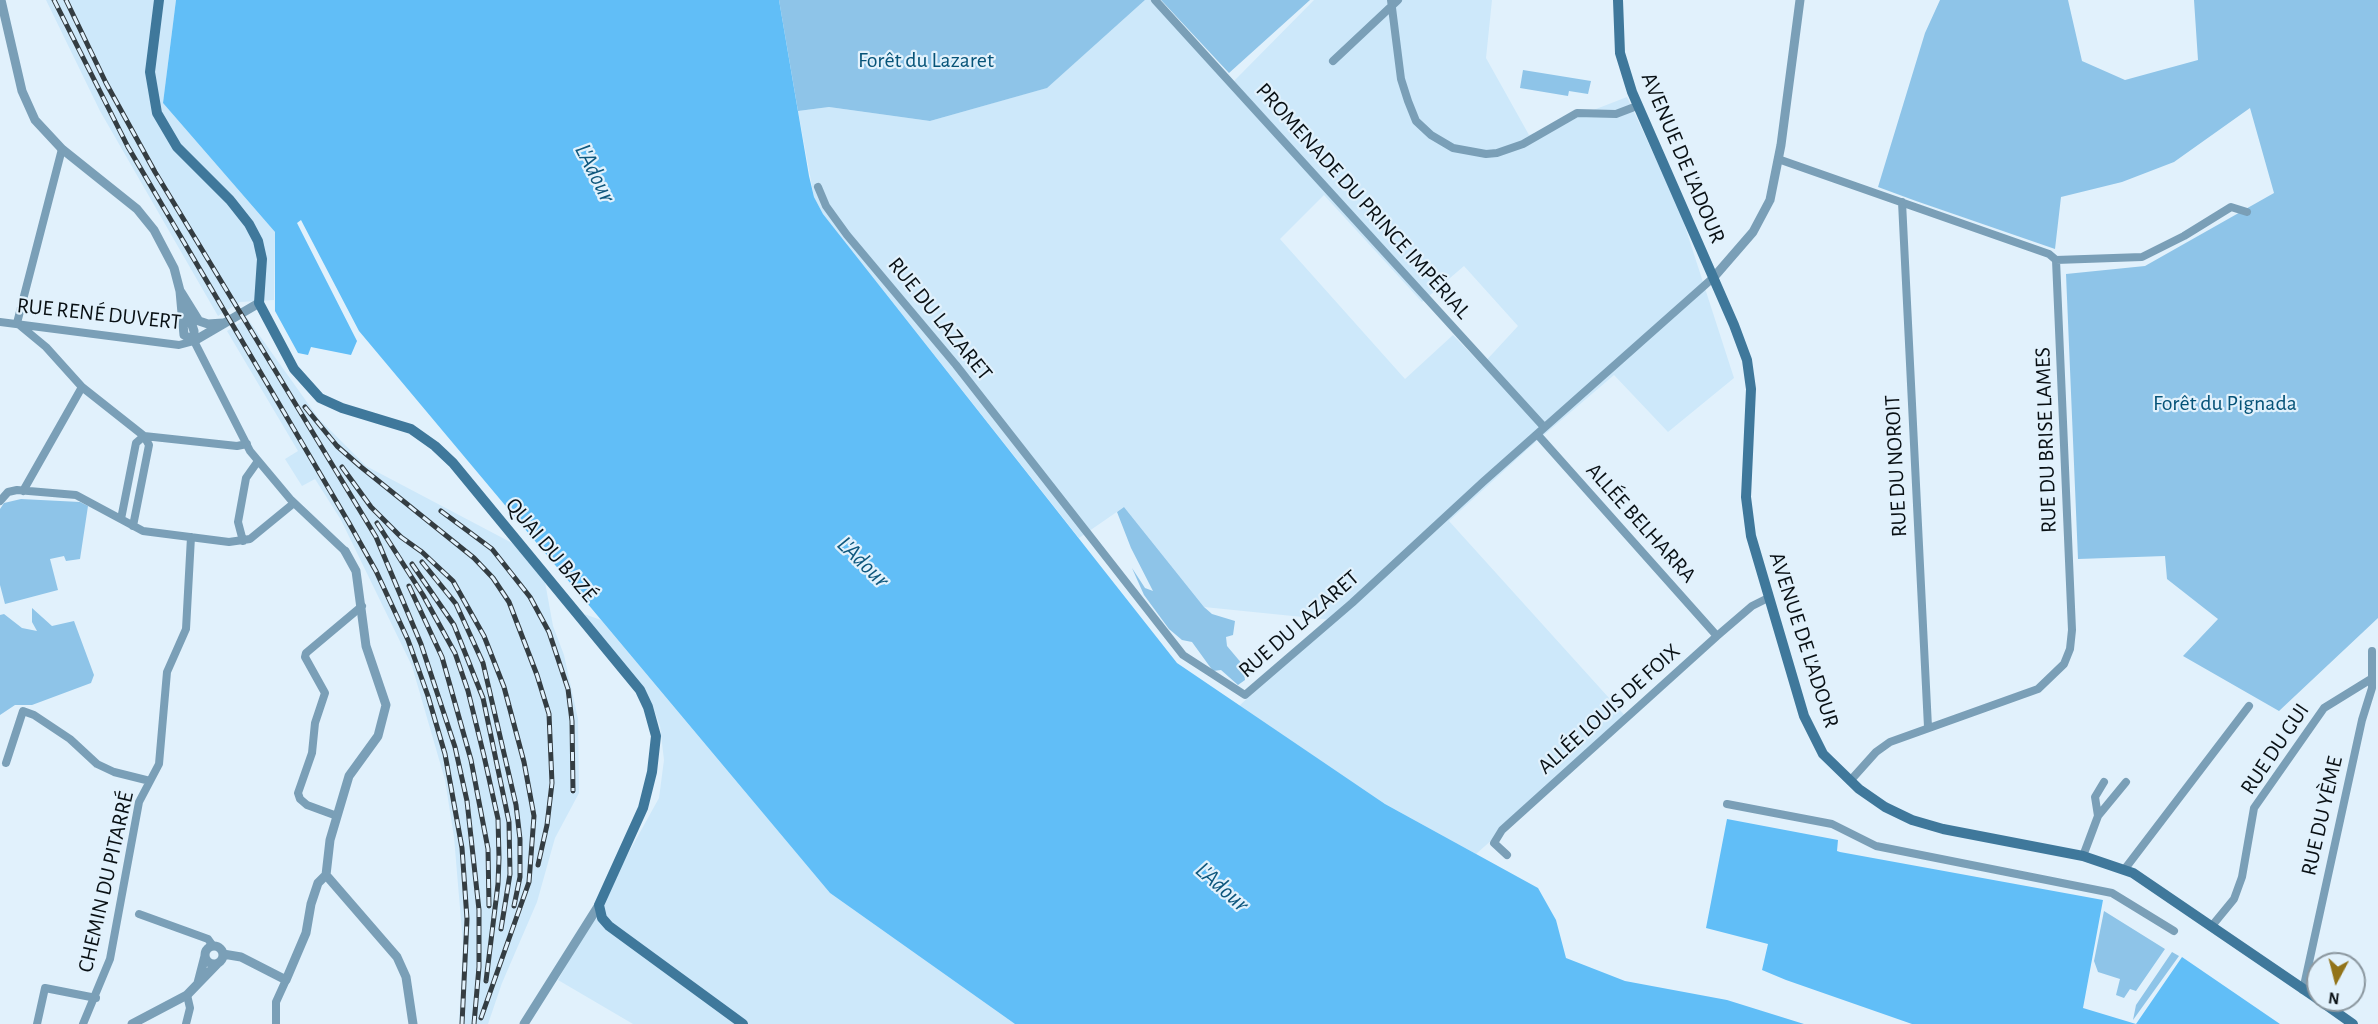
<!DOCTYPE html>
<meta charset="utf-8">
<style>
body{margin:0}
#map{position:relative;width:2378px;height:1024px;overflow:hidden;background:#e1f1fc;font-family:"Alegreya Sans",sans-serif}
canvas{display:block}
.north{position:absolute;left:2306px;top:952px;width:60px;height:60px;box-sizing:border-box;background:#e1f1fc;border:2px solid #8b979f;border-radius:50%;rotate:187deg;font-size:16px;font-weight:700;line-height:24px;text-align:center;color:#091014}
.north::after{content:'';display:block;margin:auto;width:21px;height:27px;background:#927319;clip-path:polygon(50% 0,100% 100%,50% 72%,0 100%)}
</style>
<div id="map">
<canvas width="2378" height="1024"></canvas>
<div class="north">N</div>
</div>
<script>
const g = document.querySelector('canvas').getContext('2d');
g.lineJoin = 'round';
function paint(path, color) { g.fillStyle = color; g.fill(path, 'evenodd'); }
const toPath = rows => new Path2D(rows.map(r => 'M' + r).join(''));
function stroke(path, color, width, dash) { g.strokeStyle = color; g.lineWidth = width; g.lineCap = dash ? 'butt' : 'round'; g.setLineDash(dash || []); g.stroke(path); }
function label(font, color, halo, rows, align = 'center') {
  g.font = font + ' "Alegreya Sans",sans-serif'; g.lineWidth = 4.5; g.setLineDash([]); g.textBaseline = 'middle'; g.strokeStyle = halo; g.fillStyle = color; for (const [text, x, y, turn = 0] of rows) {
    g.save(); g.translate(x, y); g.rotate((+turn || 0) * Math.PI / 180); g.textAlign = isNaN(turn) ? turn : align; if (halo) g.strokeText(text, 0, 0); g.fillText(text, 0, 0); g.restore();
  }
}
paint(toPath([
 [46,0,176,0,163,103,275,232,274,300,240,302,218,316,100,111],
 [1145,0,1152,0,1234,81,1314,0,1492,0,1486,58,1529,135,1627,97,1680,211,1734,378,1668,432,1614,375,1531,446,1449,521,1628,719,1476,854,1385,804,1239,706,1332,620,1204,607,1124,507,1079,538,823,214,814,197,798,111,829,107,930,121,1046,88],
 [1324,195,1422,302,1464,266,1518,326,1482,365,1453,335,1405,379,1280,239],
 [247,318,319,419,366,466,514,544,545,582,553,626,564,655,578,719,579,793,555,838,537,902,502,983,488,1024,459,1024,463,944,454,837,445,780,412,666,341,520,315,479,302,486,285,459,298,451,227,331],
 [584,614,601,620,830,893,1015,1024,633,1024,558,980,659,798,664,760,660,726,651,702]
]), '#cde8fa');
paint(toPath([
 [779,0,1145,0,1047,88,930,121,829,107,798,111],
 [1161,0,1310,0,1229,73],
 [1940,0,2068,0,2082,61,2125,80,2198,60,2194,0,2378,0,2378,618,2279,711,2183,656,2218,619,2167,579,2165,556,2078,559,2066,274,2145,266,2274,193,2250,108,2174,162,2122,182,2061,197,2055,249,1916,201,1878,187,1925,33],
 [1523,70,1591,81,1588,94,1569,91,1568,96,1520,88],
 [21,499,80,502,88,506,80,559,66,561,64,556,50,559,58,590,5,604,0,585,0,509,4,503],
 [1124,507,1204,607,1212,614,1235,621,1233,635,1226,637,1227,646,1243,665,1245,680,1238,685,1221,670,1213,671,1192,642,1182,640,1169,629,1144,595,1132,568,1145,588,1153,591,1131,548,1117,512],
 [32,608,52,626,74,621,94,675,91,683,32,705,15,705,0,715,0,615,4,614,22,628,37,631,32,622],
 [2104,911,2165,949,2136,991,2130,989,2124,998,2116,995,2120,979,2098,972,2094,961],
 [2172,952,2179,956,2133,1020,2136,1005]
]), '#8ec4e8');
paint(toPath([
 [176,0,779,0,809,176,814,197,823,214,1177,663,1385,804,1538,888,1556,920,1566,958,1625,981,1727,1000,1804,1024,1015,1024,830,893,359,331,301,220,297,223,357,341,351,355,311,347,308,355,298,353,275,311,275,232,163,103],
 [1727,819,1838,840,1837,851,1840,852,2103,900,2083,1008,2136,1024,2182,957,2280,1024,1912,1024,1786,980,1762,970,1768,944,1706,928]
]), '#61bef7');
stroke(toPath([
 [1155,0,1544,427],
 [1391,0,1401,79,1408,101,1416,121,1431,135,1453,148,1486,154,1497,153,1523,144,1577,113,1616,114,1637,106],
 [1333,61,1398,0],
 [1778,159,2049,254,2056,260,2072,630,2070,649,2064,664,2038,689,1890,742,1876,752,1850,781],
 [818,187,826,206,847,235,956,365,1183,655,1245,695,1352,603,1483,482,1714,277],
 [1902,202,1928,727],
 [2056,260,2142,257,2184,236,2231,207,2247,212],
 [0,322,179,345,194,341,250,451,291,500,345,551],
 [17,323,46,347,82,387,144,436,237,446,247,444],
 [17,323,62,149],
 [1537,434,1717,636],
 [23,491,82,387],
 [0,501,8,492,17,490,76,495,143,531,229,542,250,539,294,503],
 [121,519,136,443,144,436,149,445,133,526],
 [243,541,238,522,246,478,258,461],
 [6,763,23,711,34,715,70,739,97,764,114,772,150,781],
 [1727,804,1832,824,1876,846,2112,893,2174,931],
 [337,816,307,805,300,799,298,793,312,753,315,723,325,693,305,657,306,653,362,606],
 [2098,816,2126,782],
 [1507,855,1494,843,1502,830,1717,636,1752,606,1768,598],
 [2083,856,2098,816,2095,797,2104,782],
 [2124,870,2249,706],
 [139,914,208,939,213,946],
 [2211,927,2234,899,2242,877,2254,808,2324,708,2371,679],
 [2303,990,2362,720,2372,688,2372,651],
 [37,1024,45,988,96,998],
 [83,1024,110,959,139,802,159,764,167,672,186,629,191,537],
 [186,1024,190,1008,187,995],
 [276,1024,276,1002,286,980]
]), '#7a9fb7', 8);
stroke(toPath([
 [1,0,22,91,35,120,62,149,137,209,154,230,174,268,180,291,184,335,194,341],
 [1714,277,1753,232,1770,200,1781,145,1800,0],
 [181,292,199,321,208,324,223,323],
 [185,304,194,331,194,341],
 [194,341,259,303],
 [345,551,356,571,366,646,386,705,378,736,349,776,330,840,326,875,397,957,406,977,413,1024],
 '205 955a9 9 0 1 1 18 0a9 9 0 1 1-18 0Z',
 [223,954,241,957,286,980,306,933,311,904,318,883,326,875],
 [198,983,205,956],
 [132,1024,187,995,218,963],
 [524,1024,599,905]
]), '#7a9fb7', 9);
stroke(toPath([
 [159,0,150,72,157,113,177,147,230,200,249,224,258,241,262,259,259,303,294,369,320,398,342,408,411,429,435,446,453,463,640,690,648,707,656,736,652,772,643,808,599,905,602,918,609,926,743,1024],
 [1618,0,1620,53,1632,92,1734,325,1747,360,1751,389,1746,497,1751,536,1804,716,1823,754,1859,789,1885,807,1912,820,1943,829,2083,856,2133,873,2318,999],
 [2319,1000,2353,1024]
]), '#3f789b', 10);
const rail = toPath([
 [54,0,128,147,349,523,376,571,408,640,428,696,445,754,462,848,467,919,462,1024],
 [66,0,106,83,155,172,376,537,421,644,455,747,467,801,479,910,479,967,474,1024],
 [305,407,337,446,361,467,474,558,493,578,509,602,537,675,549,714,552,783,547,825,538,865],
 [342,467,371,507,401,537,422,552,453,581,484,636,504,687,524,762,534,816,529,882,481,1018],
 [441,511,492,549,530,597,549,632,568,689,572,721,573,791],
 [377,523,423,595,455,653,468,691,484,756,498,819,499,858,498,884,486,981],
 [422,562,456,604,483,663,516,805,520,839,520,877,514,906],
 [412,564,454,625,483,698,509,822,510,874,501,929],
 [409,586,442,657,471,760,488,849,489,906]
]);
stroke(rail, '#343d42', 5);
stroke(rail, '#e1f1fc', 3, [9]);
label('22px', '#065378', '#e1f1fc', [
 ["Forêt du Lazaret",926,60],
 ["Forêt du Pignada",2225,403]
]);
label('22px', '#091014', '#e1f1fc', [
 ["AVENUE DE L'ADOUR",1683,158,67],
 ["PROMENADE DU PRINCE IMPÉRIAL",1363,201,48],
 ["RUE RENÉ DUVERT",99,314,6],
 ["RUE DU LAZARET",940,319,51],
 ["RUE DU BRISE LAMES",2046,440,-92],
 ["RUE DU NOROIT",1896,466,-93],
 ["ALLÉE BELHARRA",1641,523,48],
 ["QUAI DU BAZÉ",551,550,50],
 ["RUE DU LAZARET",1299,624,-41],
 ["AVENUE DE L'ADOUR",1804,640,72],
 ["ALLÉE LOUIS DE FOIX",1609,709,-42],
 ["RUE DU GUI",2275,749,-56],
 ["RUE DU YÈME",2322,816,-77],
 ["CHEMIN DU PITARRÉ",106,882,-77]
]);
label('italic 24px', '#0e577d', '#e1f1fc', [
 ["L'Adour",595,173,63],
 ["L'Adour",863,562,44],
 ["L'Adour",1222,887,41]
]);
</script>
